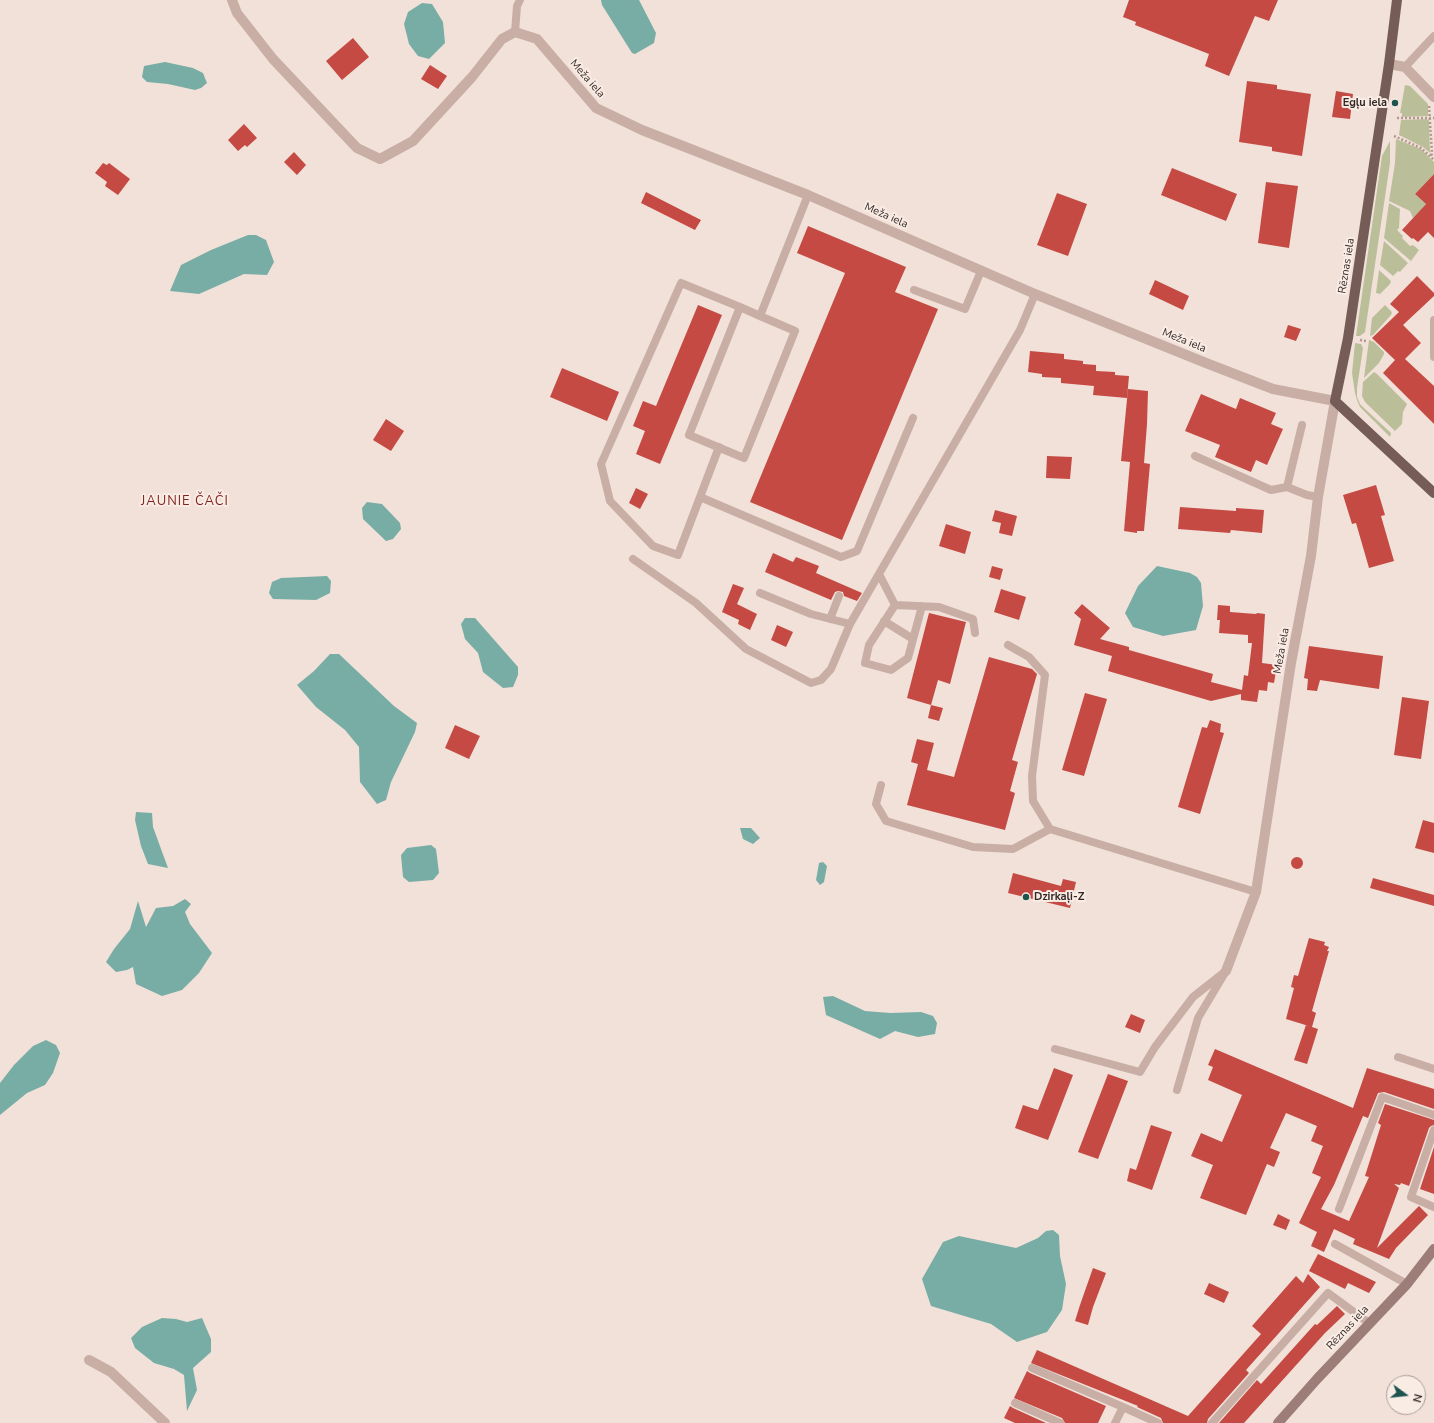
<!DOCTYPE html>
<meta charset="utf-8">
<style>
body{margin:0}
#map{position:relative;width:1434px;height:1423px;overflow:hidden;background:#f1e1d9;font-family:"Nunito Sans",sans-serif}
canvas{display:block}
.north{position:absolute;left:1386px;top:1375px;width:40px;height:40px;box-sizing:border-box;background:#f9ece5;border:1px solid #aa9e99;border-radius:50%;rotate:105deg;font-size:11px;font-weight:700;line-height:16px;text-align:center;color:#342826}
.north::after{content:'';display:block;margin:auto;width:14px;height:18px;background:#1d554e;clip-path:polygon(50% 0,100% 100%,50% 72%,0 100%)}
</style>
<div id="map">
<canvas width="1434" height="1423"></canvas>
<div class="north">N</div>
</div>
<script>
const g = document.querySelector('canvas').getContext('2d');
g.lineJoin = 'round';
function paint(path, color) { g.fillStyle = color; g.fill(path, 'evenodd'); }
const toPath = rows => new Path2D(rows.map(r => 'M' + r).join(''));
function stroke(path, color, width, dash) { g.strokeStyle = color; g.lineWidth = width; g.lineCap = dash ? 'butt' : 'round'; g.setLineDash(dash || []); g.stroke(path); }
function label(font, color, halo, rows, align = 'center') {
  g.font = font + ' "Nunito Sans",sans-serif'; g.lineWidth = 4; g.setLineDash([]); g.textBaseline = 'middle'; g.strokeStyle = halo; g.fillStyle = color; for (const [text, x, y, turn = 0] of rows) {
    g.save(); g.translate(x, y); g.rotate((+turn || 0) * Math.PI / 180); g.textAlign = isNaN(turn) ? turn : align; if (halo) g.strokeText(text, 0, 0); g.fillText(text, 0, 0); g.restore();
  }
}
paint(toPath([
 [1405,85,1410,86,1428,104,1428,116,1402,117,1402,113,1400,113],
 [1426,119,1429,120,1430,153,1423,147,1399,135,1401,120],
 [1396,139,1421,149,1434,162,1434,174,1415,194,1426,204,1413,218,1410,211,1389,201,1395,163],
 [1390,141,1390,163,1365,332,1360,336,1356,336,1382,156],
 [1389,203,1400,209,1399,228,1397,230,1403,236,1402,238,1410,246,1413,245,1419,250,1411,261,1384,238],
 [1384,241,1408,263,1400,272,1398,271,1393,276,1380,265],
 [1379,270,1391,281,1390,284,1380,294,1376,293],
 [1385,305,1392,312,1391,315,1373,335,1370,336,1372,318],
 [1369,340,1374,342,1384,352,1384,354,1379,363,1364,378],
 [1355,343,1361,344,1363,348,1357,388,1357,397,1360,404,1365,409,1391,433,1390,437,1360,407,1357,400,1355,393,1352,373],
 [1374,372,1377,374,1407,404,1403,412,1402,424,1395,431,1365,402,1362,396,1363,382]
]), '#babf99');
paint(toPath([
 [601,0,639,0,656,33,654,43,635,54,632,53,602,5],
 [422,3,432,4,443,22,445,43,429,59,418,56,409,44,404,24,408,12],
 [165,62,193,68,203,73,207,83,201,88,195,90,168,84,147,82,142,77,144,66],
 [248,235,256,235,266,240,274,262,267,275,244,274,199,294,170,291,181,265,211,250],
 [367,502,382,504,400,523,401,529,393,539,386,541,363,519,362,508],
 [1157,566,1190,573,1197,577,1201,583,1203,606,1196,630,1163,636,1133,627,1125,613,1138,586],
 [327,576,331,581,330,593,316,600,273,599,269,593,272,582,281,578],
 [465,618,475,618,518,667,518,675,513,687,503,688,483,672,478,653,465,639,461,624],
 [330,654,339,654,394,706,417,723,415,732,391,782,386,800,377,804,360,782,359,747,345,730,316,707,297,685,314,671],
 [136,812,152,813,153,827,168,868,148,864,141,846,135,820],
 [740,828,751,828,760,838,753,844,743,839],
 [431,845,436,849,439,873,433,880,409,882,403,877,401,855,407,848],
 [823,862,827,866,824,882,820,885,816,880,819,863],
 [185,899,191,904,185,912,190,924,212,953,199,973,182,990,162,996,136,984,133,967,127,970,116,972,106,962,114,949,130,929,138,901,146,927,156,908,173,906],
 [833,996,865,1011,890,1013,921,1012,933,1016,937,1023,935,1034,918,1037,895,1031,880,1039,826,1015,823,997],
 [46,1040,56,1045,60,1053,53,1073,45,1085,27,1093,0,1115,0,1083,14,1065,33,1046],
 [1053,1230,1059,1235,1060,1256,1066,1284,1062,1310,1047,1332,1017,1342,991,1324,931,1306,922,1279,943,1242,959,1236,1016,1248,1038,1238,1046,1231],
 [162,1318,176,1319,187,1322,202,1318,211,1339,211,1352,193,1368,197,1390,187,1411,184,1375,174,1369,154,1363,135,1348,131,1338,142,1327]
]), '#78ada5');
paint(toPath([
 [1129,0,1278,0,1269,21,1255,16,1229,76,1205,66,1209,54,1135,25,1136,22,1123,17],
 [353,38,369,57,342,80,326,61],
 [430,65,447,76,438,89,421,79],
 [1247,81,1277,85,1277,89,1311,94,1302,156,1272,151,1272,147,1239,142],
 [1336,91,1353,94,1350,119,1332,117],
 [244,124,257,138,247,147,245,145,238,151,228,140],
 [294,152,306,165,297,175,284,162],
 [103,163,107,165,109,163,130,179,118,195,105,186,107,182,95,173],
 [1172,168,1237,194,1226,221,1161,195],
 [1434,174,1434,238,1428,232,1418,242,1413,238,1412,239,1402,230,1426,204,1415,194],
 [1266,182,1298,186,1289,248,1258,243],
 [646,192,701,220,695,230,641,203],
 [1057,193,1087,204,1068,256,1037,245],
 [808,226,906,267,895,292,938,309,842,540,750,502,845,273,797,253],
 [1417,276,1434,293,1434,296,1403,325,1421,343,1405,359,1434,386,1434,424,1383,373,1395,360,1372,338,1399,312,1390,304],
 [1155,280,1189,296,1183,310,1149,294],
 [698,305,722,315,660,464,636,454,645,431,633,426,643,401,656,406],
 [1288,325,1301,329,1296,341,1284,337],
 [1030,351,1064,354,1064,359,1083,361,1083,364,1096,365,1096,371,1115,372,1115,375,1129,376,1127,398,1093,395,1094,386,1061,383,1061,378,1042,377,1042,374,1028,372],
 [562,368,619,392,607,421,550,397],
 [1128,389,1148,391,1147,424,1144,463,1150,464,1144,531,1137,531,1137,533,1124,531,1130,462,1121,461],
 [1201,394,1236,409,1240,398,1276,413,1271,424,1283,429,1267,465,1256,460,1251,472,1215,457,1220,445,1185,431],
 [386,419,404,431,391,451,373,440],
 [1047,456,1072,457,1070,479,1046,478],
 [1376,485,1385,515,1381,516,1394,561,1369,568,1356,523,1352,524,1343,495],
 [636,488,648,494,640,509,629,503],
 [1180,507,1236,511,1236,508,1264,510,1262,533,1231,530,1230,533,1178,529],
 [995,510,1017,516,1012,536,999,533,1001,523,992,521],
 [946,524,971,532,965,554,939,546],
 [773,553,793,562,796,557,819,566,816,573,862,593,857,601,844,596,843,592,838,591,835,592,831,600,765,572],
 [992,566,1003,569,1000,580,989,577],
 [733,584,744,588,737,604,757,614,750,630,738,624,739,620,722,612],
 [1001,589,1026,597,1019,620,994,612],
 [1082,604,1110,628,1100,639,1129,647,1129,650,1213,674,1211,682,1242,690,1244,675,1248,676,1252,643,1248,643,1248,635,1219,633,1220,620,1217,620,1218,605,1230,606,1230,612,1256,614,1257,613,1265,614,1262,663,1277,665,1274,683,1268,682,1267,691,1259,690,1257,702,1241,700,1241,694,1211,701,1108,671,1112,656,1074,645,1081,619,1074,613],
 [929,613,966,622,950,684,938,680,931,705,907,698],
 [777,625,793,632,786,647,771,640],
 [1309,646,1383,656,1379,689,1320,680,1317,691,1307,690,1308,679,1304,678],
 [989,657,1032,669,1037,674,1012,760,1018,762,1010,791,1015,793,1005,830,907,805,918,764,911,762,917,739,934,743,927,770,954,777],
 [1085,693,1107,699,1084,776,1062,770],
 [1402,697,1429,701,1421,759,1394,755],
 [931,705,943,708,939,721,928,718],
 [1210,720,1221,724,1220,732,1224,733,1200,814,1178,807,1202,727,1207,728],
 [455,725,480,736,469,759,445,748],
 [1423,820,1434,823,1434,853,1415,848],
 '1291 863a6 6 0 1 1 12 0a6 6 0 1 1-12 0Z',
 [1013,873,1061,886,1063,879,1076,882,1070,908,1008,893],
 [1373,878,1434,895,1434,906,1370,888],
 [1309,938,1325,942,1324,945,1329,947,1327,951,1329,951,1312,1011,1316,1013,1312,1027,1286,1019,1294,988,1291,987,1294,975,1298,976],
 [1131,1014,1145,1020,1140,1033,1125,1027],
 [1306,1025,1318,1029,1307,1064,1294,1060],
 [1215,1049,1353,1108,1367,1068,1434,1089,1434,1109,1384,1092,1378,1093,1368,1118,1363,1116,1334,1185,1321,1209,1349,1221,1369,1177,1365,1176,1381,1125,1378,1123,1385,1104,1434,1120,1434,1125,1431,1126,1429,1128,1409,1186,1401,1183,1400,1185,1394,1184,1399,1188,1377,1248,1419,1206,1428,1215,1396,1248,1389,1259,1353,1244,1355,1239,1334,1229,1324,1252,1311,1246,1317,1232,1299,1223,1321,1177,1312,1173,1323,1146,1311,1141,1317,1126,1286,1113,1270,1148,1280,1152,1274,1167,1267,1164,1246,1215,1200,1198,1213,1165,1191,1156,1201,1133,1222,1142,1242,1095,1208,1080,1213,1067,1208,1065],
 [1054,1068,1073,1075,1048,1140,1015,1128,1023,1105,1038,1110],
 [1108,1074,1128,1081,1098,1159,1078,1152],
 [1151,1125,1172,1132,1152,1190,1127,1181,1130,1168,1136,1170],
 [1434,1147,1434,1194,1420,1189],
 [1278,1214,1290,1220,1286,1230,1273,1225],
 [1318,1254,1376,1282,1369,1293,1348,1283,1345,1289,1309,1271],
 [1093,1268,1106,1273,1093,1307,1088,1325,1075,1321,1080,1305],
 [1308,1274,1320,1287,1246,1370,1249,1373,1208,1419,1207,1423,1163,1423,1161,1418,1137,1407,1138,1406,1031,1363,1037,1350,1188,1416,1261,1334,1252,1326,1296,1276,1303,1283],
 [1209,1283,1229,1292,1224,1303,1204,1294],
 [1337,1306,1345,1314,1325,1333,1244,1423,1219,1423,1257,1380,1261,1384,1315,1324,1317,1325],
 [1027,1371,1030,1373,1106,1406,1098,1423,1065,1423,1062,1418,1014,1398],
 [1010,1406,1013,1408,1046,1423,1015,1423,1004,1418]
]), '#c44a43');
stroke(toPath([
 [1429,106,1432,154,1430,156],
 [1397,118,1434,118],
 [1394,136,1421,148,1434,160],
 [1360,340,1366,341]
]), '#b4988f', 2.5, [2, 2]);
stroke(toPath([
 [515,32,517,6,520,0],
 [1405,67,1434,36],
 [914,290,965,309,981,271],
 [760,316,740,307,689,435,744,458,795,331,760,316,808,195],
 [1434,320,1434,357],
 [1302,425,1287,487,1307,495,1318,497],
 [719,447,678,555,653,546,610,501,601,464,681,283,740,307],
 [1195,456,1271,490,1287,487],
 [700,497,841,557,857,551,913,418],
 [633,559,696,603,746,649,811,683,821,680,831,669,850,624,1020,330,1035,294],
 [879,574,895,605,939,607,973,619,975,633],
 [760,593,811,614,850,624],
 [895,605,869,645,865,663,891,670,908,658,922,606],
 [830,619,839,596],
 [884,621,913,639],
 [1008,645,1029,657,1045,675,1032,776,1033,801,1050,829],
 [881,785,876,804,886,821,973,847,1013,849,1050,829,1256,892],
 [1055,1049,1140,1072,1155,1047,1193,997,1226,971,1198,1018,1177,1090],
 [1398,1057,1434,1069],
 [1434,1130,1411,1197,1434,1207],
 [1339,1209,1382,1097,1434,1115],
 [1335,1244,1407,1284],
 [1032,1368,1123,1407,1115,1423],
 [1015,1403,1060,1423],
 [1123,1407,1158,1423],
 [1212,1423,1328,1293,1369,1323]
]), '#c8aea5', 8);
stroke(toPath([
 [232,0,237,13,273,59,357,148,380,159,413,141,472,77,502,39,515,32,537,39,596,108,642,130,808,195,1035,294,1206,363,1273,389,1335,401,1318,497,1311,556,1291,663,1256,892,1226,971],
 [1389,64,1405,67,1434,97],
 [89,1360,111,1372,165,1423]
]), '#c8aea5', 10);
stroke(toPath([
 [1278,1423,1317,1379,1407,1284,1434,1249]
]), '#9c7d77', 10);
stroke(toPath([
 [1397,0,1389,64,1348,338,1335,401,1434,493]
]), '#765c57', 10);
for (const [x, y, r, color] of [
 [1395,103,4,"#1d554e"],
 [1026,897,4,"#1d554e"]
]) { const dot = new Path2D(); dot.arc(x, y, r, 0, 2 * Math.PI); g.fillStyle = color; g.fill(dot); stroke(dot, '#f9ece5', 1.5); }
label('11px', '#342826', '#f9ece5', [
 ["Meža iela",587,79,49],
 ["Meža iela",886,216,24],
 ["Rēznas iela",1347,266,-81],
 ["Meža iela",1184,341,22],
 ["Meža iela",1282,651,-80],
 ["Rēznas iela",1348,1328,-47]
]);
label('bold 11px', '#342826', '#f9ece5', [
 ["Egļu iela",1387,103],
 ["Dzirkaļi-Z",1034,897,"left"]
], 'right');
g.letterSpacing = '1px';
label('13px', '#822521', '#f9ece5', [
 ["JAUNIE ČAČI",185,502]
]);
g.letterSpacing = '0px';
</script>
